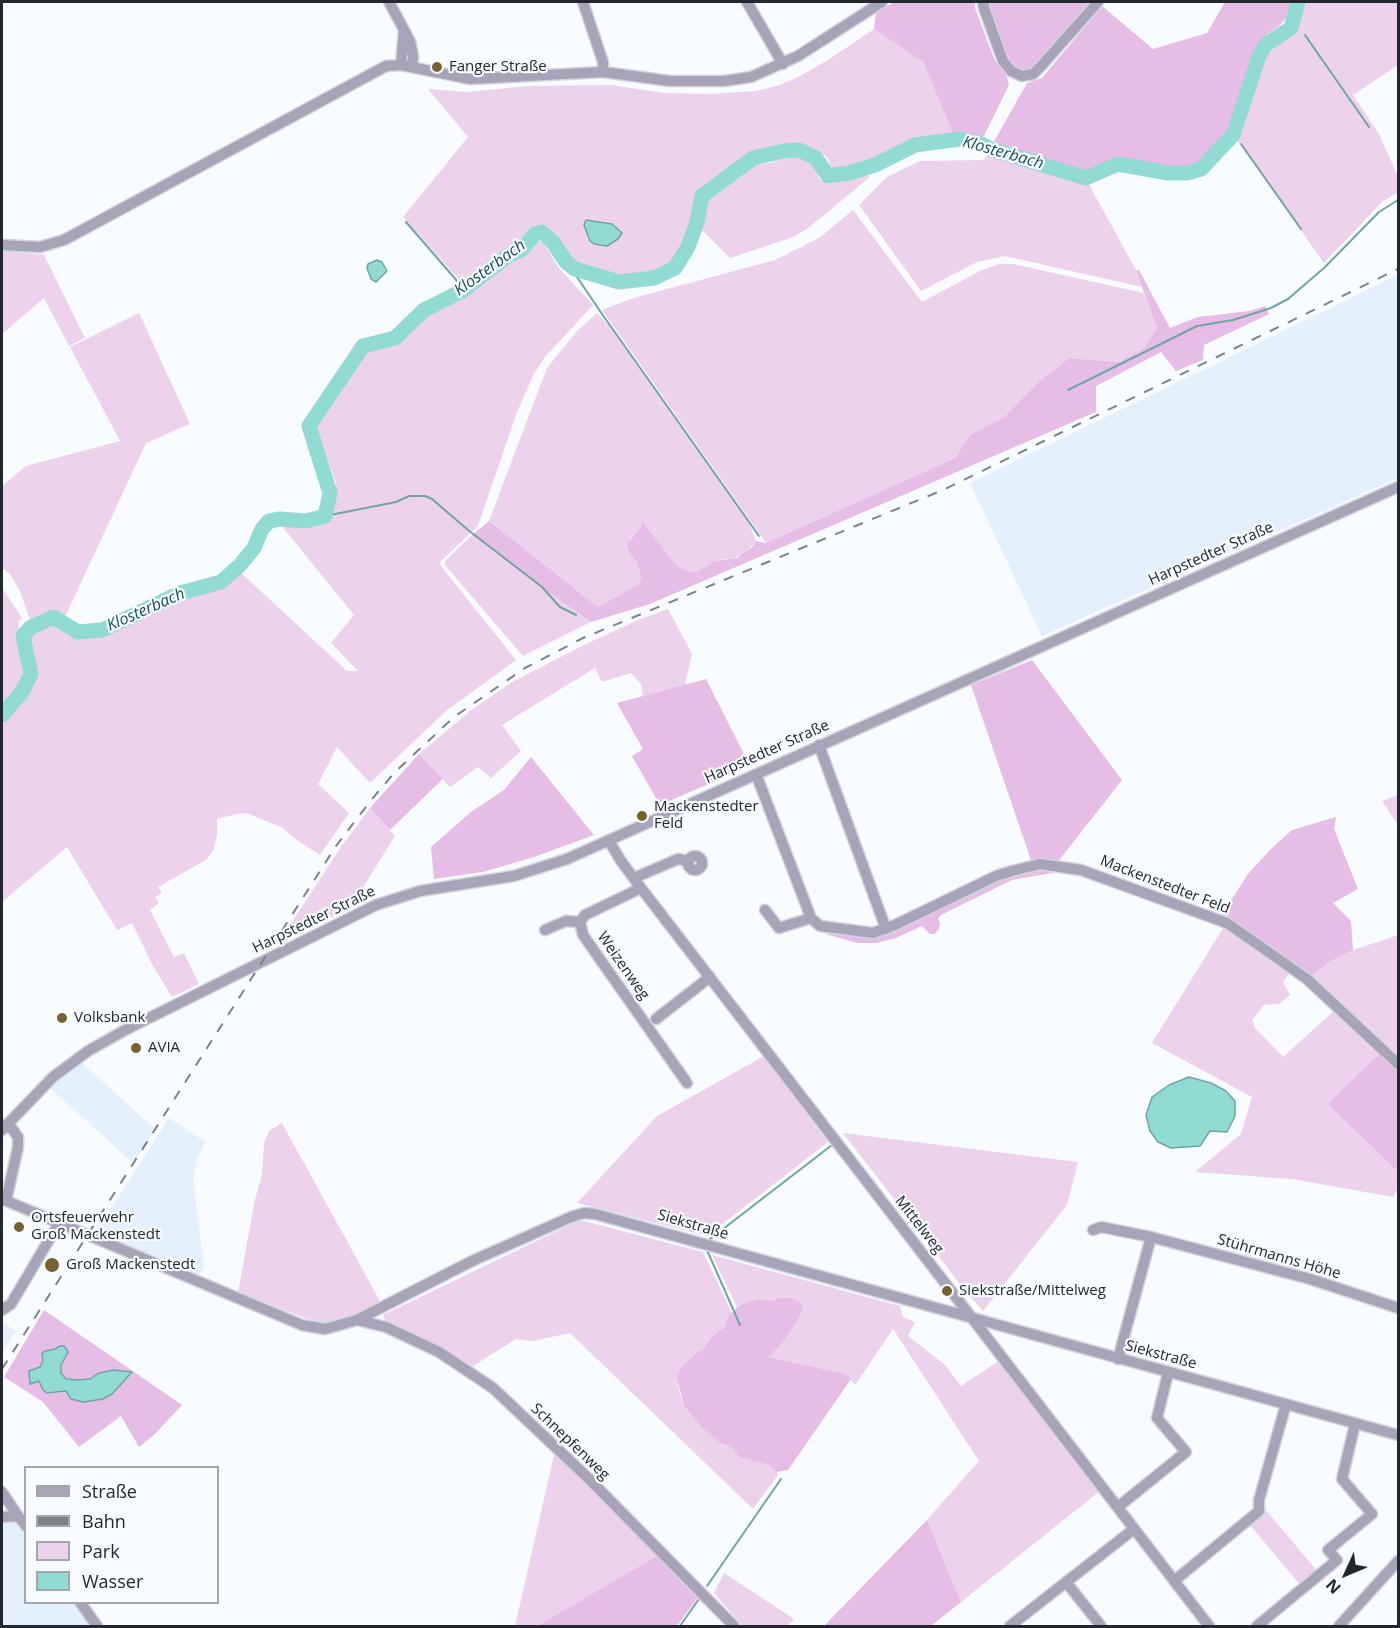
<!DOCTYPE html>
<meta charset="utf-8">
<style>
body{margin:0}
#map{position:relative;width:1400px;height:1628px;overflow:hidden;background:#f8fbff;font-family:"Open Sans",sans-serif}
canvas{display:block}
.frame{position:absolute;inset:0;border:3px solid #23282f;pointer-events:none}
.legend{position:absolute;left:24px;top:1466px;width:195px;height:138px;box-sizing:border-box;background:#f8fbff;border:2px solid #a3a7ac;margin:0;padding:8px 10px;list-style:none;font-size:18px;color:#23282f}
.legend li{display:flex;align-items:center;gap:12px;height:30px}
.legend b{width:30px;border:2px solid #a3a7ac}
.north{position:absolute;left:1316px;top:1544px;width:60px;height:60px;-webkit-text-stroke:4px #f8fbff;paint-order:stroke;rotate:226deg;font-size:16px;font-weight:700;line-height:24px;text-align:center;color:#23282f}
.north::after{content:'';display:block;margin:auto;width:21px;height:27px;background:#23282f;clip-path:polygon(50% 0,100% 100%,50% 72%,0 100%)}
</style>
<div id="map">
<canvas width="1400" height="1628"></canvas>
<div class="frame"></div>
<ul class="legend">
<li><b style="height:8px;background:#a7a4ba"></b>Straße</li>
<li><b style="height:8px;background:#7e8288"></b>Bahn</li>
<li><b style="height:16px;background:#ecd2ed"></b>Park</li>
<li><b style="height:16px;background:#92dad4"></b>Wasser</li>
</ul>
<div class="north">N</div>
</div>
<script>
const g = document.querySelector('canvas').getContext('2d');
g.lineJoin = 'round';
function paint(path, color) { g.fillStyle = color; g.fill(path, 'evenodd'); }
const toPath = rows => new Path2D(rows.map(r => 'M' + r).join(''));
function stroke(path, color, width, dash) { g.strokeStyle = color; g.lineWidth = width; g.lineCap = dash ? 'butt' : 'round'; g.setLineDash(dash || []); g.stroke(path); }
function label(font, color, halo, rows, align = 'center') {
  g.font = font + ' "Open Sans",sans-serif'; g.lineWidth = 4.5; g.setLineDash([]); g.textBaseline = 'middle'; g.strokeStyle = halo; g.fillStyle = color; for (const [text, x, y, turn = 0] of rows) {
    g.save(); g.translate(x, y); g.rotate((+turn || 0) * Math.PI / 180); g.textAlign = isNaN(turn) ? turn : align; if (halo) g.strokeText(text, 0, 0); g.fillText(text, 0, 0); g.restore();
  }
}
paint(toPath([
 [1398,275,1398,478,1042,636,970,483],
 [82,1063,155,1129,133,1163,50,1088],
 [169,1118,206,1142,198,1156,193,1180,204,1266,201,1272,197,1275,96,1232],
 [2,1322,16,1331,2,1355],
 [2,1522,14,1522,25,1533,26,1602,76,1603,93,1626,2,1626]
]), '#e5f0ff');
paint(toPath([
 [1302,2,1398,2,1398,65,1353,95,1379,134,1398,177,1398,192,1382,202,1324,263,1236,139,1243,125,1247,100,1260,64,1272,46,1297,27],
 [874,29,923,62,954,136,910,144,895,149,864,164,838,168,832,169,827,157,819,151,808,148,785,146,769,152,756,153,725,173,698,196,694,202,688,232,683,246,670,269,664,272,618,279,591,271,567,259,550,233,535,226,517,244,462,283,403,217,468,137,428,89,466,92,528,86,612,85,664,93,710,94,756,91,780,85,800,76,828,60],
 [993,152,1087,181,1136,270,1142,287,1005,256,977,262,921,291,859,205,887,177,920,161,982,160],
 [801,157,813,162,819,179,829,184,866,175,870,177,807,229,791,238,730,258,700,228,708,199,730,180,753,165,770,163,786,158],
 [853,210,922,302,984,269,1000,264,1013,264,1144,293,1157,328,1143,349,1118,362,1069,358,1038,382,1004,417,970,435,955,458,766,543,602,310,634,298,775,260,819,238],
 [535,239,544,243,558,267,593,305,545,357,534,374,517,412,478,526,440,562,441,566,516,660,446,711,370,783,337,747,318,784,349,813,320,855,295,839,283,828,249,814,241,813,217,819,217,835,213,851,206,860,158,887,162,893,155,897,159,903,150,910,174,957,184,953,199,984,172,997,153,966,132,923,117,930,67,847,2,902,2,720,21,696,32,676,25,641,30,631,51,620,78,635,102,633,221,585,238,570,347,671,358,671,331,643,354,615,281,525,306,525,331,515,336,483,315,426,364,348,396,341,428,313,462,295],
 [2,250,44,255,85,338,69,346,44,298,2,334],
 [139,313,190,424,146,443,65,617,56,612,48,613,30,620,20,591,10,574,2,568,2,486,26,466,120,441,70,347],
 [597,313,610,327,749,523,756,541,744,554,732,559,723,559,714,562,695,574,676,565,641,522,642,525,630,539,629,552,637,563,641,577,637,586,598,607,489,521,547,368,578,330],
 [472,535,542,588,591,622,523,656,445,565,445,561],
 [2,588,22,618,18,622,24,652,25,668,17,688,2,708],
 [668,609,692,654,685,685,643,696,641,684,631,673,602,682,595,668,502,725,521,751,491,778,478,767,450,787,419,754,470,711,512,682,586,644,638,620],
 [1398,795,1398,825,1382,801],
 [370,808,395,836,350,908,277,945,341,847],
 [1225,925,1292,970,1283,982,1290,995,1279,1004,1264,1005,1252,1020,1255,1028,1283,1057,1335,1010,1381,1052,1329,1104,1398,1172,1398,1188,1393,1197,1292,1179,1195,1172,1241,1134,1252,1097,1152,1043],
 [1398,935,1398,1057,1397,1058,1311,976,1329,962,1353,950],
 [764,1056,828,1142,707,1236,577,1203,657,1116],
 [282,1123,381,1303,356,1317,330,1325,319,1323,238,1293,255,1199,262,1175,264,1143,269,1131],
 [843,1133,1078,1162,1067,1205,983,1311,967,1293],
 [580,1220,703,1252,732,1313,725,1327,712,1336,704,1348,694,1355,677,1378,680,1394,684,1406,703,1427,720,1443,730,1446,739,1457,769,1465,777,1472,778,1475,753,1509,570,1333,533,1341,516,1339,473,1366,386,1323,383,1315],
 [712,1255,900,1306,903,1317,915,1322,908,1336,945,1365,961,1386,999,1361,1101,1490,961,1602,927,1520,979,1461,893,1329,855,1385,846,1374,767,1357,785,1340,799,1318,803,1306,800,1303,791,1298,779,1298,771,1301,759,1299,749,1301,737,1307],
 [555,1451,658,1555,537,1626,515,1626],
 [1266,1510,1318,1572,1301,1586,1249,1524],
 [724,1573,794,1619,787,1626,742,1626,714,1593]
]), '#ecd2ed');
paint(toPath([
 [894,2,975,2,975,8,995,61,1006,74,1009,85,984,136,954,136,923,62,874,29,876,13],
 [987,2,1093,2,1037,66,1026,71,1012,68,1007,61],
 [1225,2,1291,2,1289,15,1279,26,1266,35,1255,51,1233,127,1205,161,1197,167,1183,170,1155,169,1116,162,1087,176,992,145,1027,83,1042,78,1102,6,1153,49,1207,33],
 [1136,270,1139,270,1170,328,1198,317,1249,311,1265,306,1269,314,1204,345,1203,360,1176,371,1161,352,1096,386,1096,412,650,604,591,622,542,588,472,535,489,521,598,607,638,585,641,577,637,563,629,552,627,544,642,525,641,520,676,565,688,571,696,573,715,561,737,558,752,547,756,541,766,543,955,458,970,435,1004,417,1038,382,1069,358,1118,362,1143,349,1157,328],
 [1032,660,1122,780,1060,859,1052,873,1012,880,941,915,938,919,940,923,939,929,935,934,930,934,922,926,896,938,876,943,857,943,826,934,832,930,872,935,996,878,1031,868,1030,857,971,685],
 [706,679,750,766,660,805,632,756,643,749,617,703],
 [419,754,443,779,390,830,370,808],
 [531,757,594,835,534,857,483,872,434,879,431,847,471,812,504,790],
 [1336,817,1334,829,1358,889,1333,903,1351,921,1353,950,1329,962,1311,976,1221,916,1248,874,1271,849,1292,830],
 [1381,1052,1398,1071,1398,1172,1328,1104],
 [779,1298,791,1298,801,1303,803,1307,799,1318,785,1340,768,1357,846,1374,851,1379,788,1470,777,1472,769,1465,739,1457,730,1446,720,1443,702,1427,684,1406,677,1378,680,1369,694,1355,704,1348,712,1336,725,1327,728,1317,737,1307,749,1301,759,1299,771,1301],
 [44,1310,182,1405,155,1434,139,1447,121,1416,79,1447,43,1402,4,1377],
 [58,1348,62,1361,61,1373,66,1379,78,1380,90,1379,99,1373,114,1370,132,1372,112,1394,96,1400,76,1401,69,1397,67,1392,47,1393,39,1381,30,1383,31,1375,33,1369,40,1367,43,1356],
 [927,1520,961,1602,931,1626,824,1626],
 [658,1555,699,1596,677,1626,537,1626]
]), '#e6bde6');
const water = toPath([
 [586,220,612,224,622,233,618,239,607,246,594,244,590,241,584,225,586,220],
 [377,260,382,262,387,271,376,282,371,279,367,268,368,264,377,260],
 [1189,1077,1211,1083,1226,1091,1235,1101,1235,1116,1227,1132,1210,1131,1200,1146,1171,1148,1158,1142,1150,1131,1146,1115,1152,1097,1169,1085,1189,1077],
 [60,1346,64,1346,68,1352,61,1365,61,1373,66,1379,78,1380,90,1379,99,1373,114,1370,132,1372,112,1394,103,1399,83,1402,71,1399,66,1391,47,1393,43,1390,39,1381,30,1384,29,1371,40,1367,43,1360,42,1353,45,1351,55,1349,60,1346]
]);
paint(water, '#92dad4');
stroke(water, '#71a5a2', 1.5);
stroke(toPath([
 [1294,22,1296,25],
 [1305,35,1369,127],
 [1233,135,1236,137],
 [1241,144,1301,229],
 [406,222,464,289],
 [575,269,577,277,602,314,759,536],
 [1068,390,1197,326,1233,320,1271,308,1288,299,1324,268,1379,212,1398,200],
 [325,516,396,502,409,496,425,496,432,499,468,530,542,587,560,607,576,615],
 [710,1239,832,1145],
 [707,1250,740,1325],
 [707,1586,781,1479],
 [680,1626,701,1596]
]), '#71a5a2', 2);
stroke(toPath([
 [2,715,22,692,31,674,23,636,30,628,53,617,78,632,102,630,180,593,221,582,240,565,254,548,262,529,269,521,280,519,306,521,325,516,330,493,309,426,363,346,395,338,424,310,462,291,509,255,521,250,535,234,542,232,552,241,566,262,575,269,619,282,654,278,675,268,688,247,697,222,702,196,753,158,784,151,799,150,816,158,828,176,849,173,875,165,915,145,960,139,979,143,991,149,1086,178,1118,164,1168,173,1187,173,1201,169,1233,135,1259,56,1265,45,1291,28,1298,2]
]), '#92dad4', 15);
const minor = toPath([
 [389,2,410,41,413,57,412,67],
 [583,2,603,62,603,72],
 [747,2,783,64],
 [983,2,984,8,1003,61,1011,71,1022,76,1033,74,1042,65,1098,2],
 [401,65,404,30],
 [2,245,40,247,64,240,386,66,401,65,470,79,603,72,670,81,724,81,751,77,798,56,882,2],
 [819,745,886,929],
 [756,774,811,918,820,926,873,933,895,925,996,876,1012,871,1040,864,1081,870,1227,923,1307,979,1398,1064],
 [609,841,621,861,641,888,1209,1626],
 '688 863a7 7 0 1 1 14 0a7 7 0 1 1-14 0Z',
 [634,878,678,859,689,861],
 [641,888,585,915,580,922,583,935,687,1083],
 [765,910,779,928,811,918],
 [545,930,566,921,580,922],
 [656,1019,710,977],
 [2,1130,53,1077,88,1051,127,1029,376,905,420,891,514,876,567,859,1398,487],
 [2,1199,302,1325,325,1329,357,1320,472,1261,571,1217,584,1213,595,1214,1398,1435],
 [6,1201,18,1147,18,1137,8,1123],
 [1093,1230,1101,1227,1151,1237],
 [2,1310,11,1304,59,1223],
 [357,1320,386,1327,439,1352,493,1388,586,1476,734,1626],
 [1118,1359,1151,1237,1310,1279,1398,1308],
 [2,1492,18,1516],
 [1118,1507,1186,1452,1157,1418,1168,1373],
 [2,1517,18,1516,26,1526],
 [1174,1581,1259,1511,1259,1500,1286,1404],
 [1066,1582,1101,1626],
 [80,1602,97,1626],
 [1010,1626,1134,1529],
 [1257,1626,1337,1560,1328,1550,1372,1514,1342,1479,1355,1424],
 [1339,1626,1398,1561]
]);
stroke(minor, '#d2d5da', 13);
stroke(minor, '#a7a4ba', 10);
stroke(toPath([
 [2,1369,336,846,372,799,395,772,454,717,525,668,583,638,943,490,1398,269]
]), '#7e8288', 2, [10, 10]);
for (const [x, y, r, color] of [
 [437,67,6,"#766130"],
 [642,816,6,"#766130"],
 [62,1018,6,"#766130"],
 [136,1048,6,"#766130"],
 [19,1227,6,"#766130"],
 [52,1265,8,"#766130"],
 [947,1291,6,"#766130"]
]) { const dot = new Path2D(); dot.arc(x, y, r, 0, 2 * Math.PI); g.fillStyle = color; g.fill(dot); stroke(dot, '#f8fbff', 2); }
label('15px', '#23282f', '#f8fbff', [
 ["Fanger Straße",449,67],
 ["Mackenstedter",654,807],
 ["Feld",654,824],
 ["Volksbank",74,1018],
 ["AVIA",148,1048],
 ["Ortsfeuerwehr",31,1218],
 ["Groß Mackenstedt",31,1235],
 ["Groß Mackenstedt",66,1265],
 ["Siekstraße/Mittelweg",959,1291]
], 'left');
label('15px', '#23282f', '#f8fbff', [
 ["Harpstedter Straße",1211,554,-24],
 ["Harpstedter Straße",767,752,-24],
 ["Mackenstedter Feld",1165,885,21],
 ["Harpstedter Straße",314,920,-26],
 ["Weizenweg",623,966,55],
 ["Siekstraße",693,1225,16],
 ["Mittelweg",919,1225,52],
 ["Stührmanns Höhe",1279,1257,16],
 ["Siekstraße",1161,1355,15],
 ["Schnepfenweg",570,1442,44]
]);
label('italic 16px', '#13514e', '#f8fbff', [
 ["Klosterbach",1003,153,16],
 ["Klosterbach",490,268,-36],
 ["Klosterbach",146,610,-24]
]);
</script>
